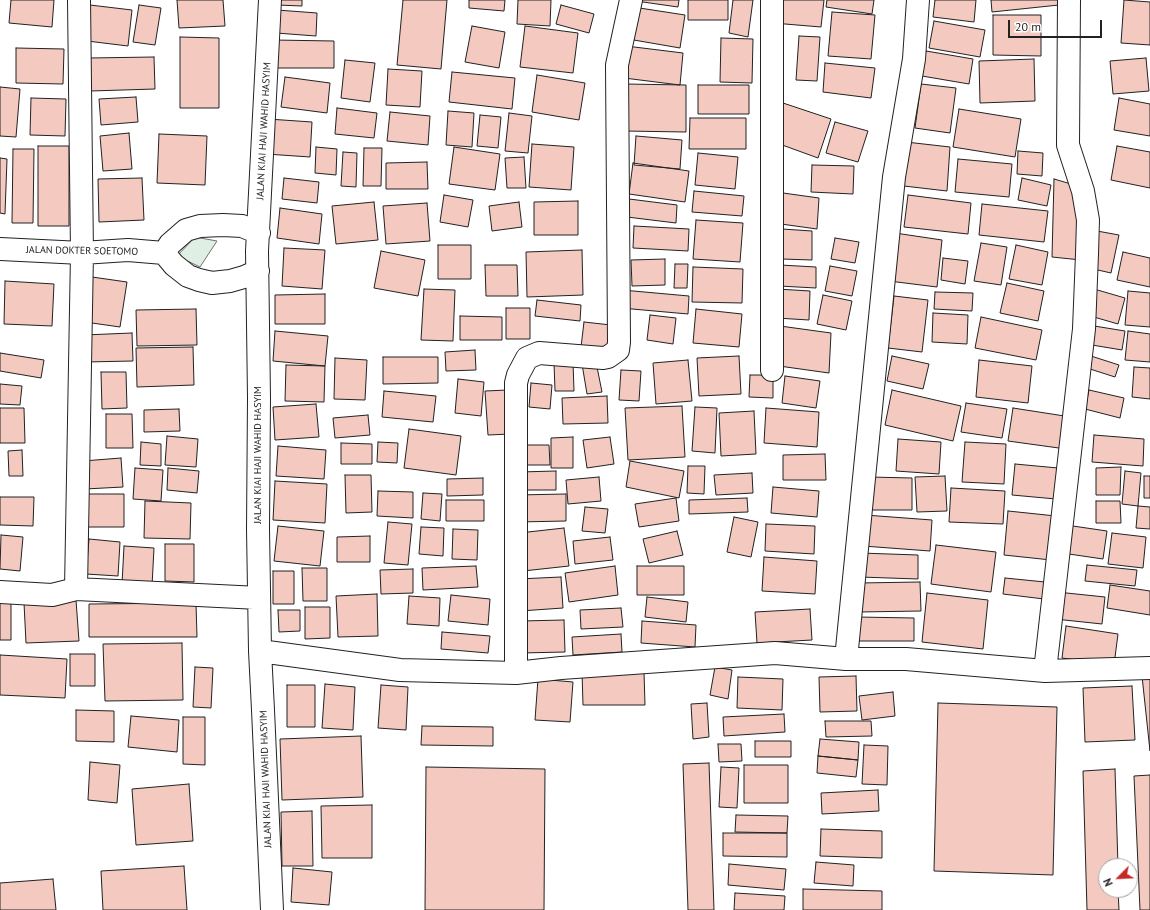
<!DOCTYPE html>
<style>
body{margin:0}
#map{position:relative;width:1150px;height:910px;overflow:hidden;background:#fff;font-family:"PT Sans",sans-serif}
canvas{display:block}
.north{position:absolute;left:1098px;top:858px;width:40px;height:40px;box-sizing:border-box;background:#fff;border:1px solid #a7a7a7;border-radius:50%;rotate:246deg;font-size:11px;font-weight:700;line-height:16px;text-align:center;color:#222}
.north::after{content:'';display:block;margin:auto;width:14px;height:18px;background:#c62828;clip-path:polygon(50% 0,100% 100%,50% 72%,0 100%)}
.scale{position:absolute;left:1008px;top:20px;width:94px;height:18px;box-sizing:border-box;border:2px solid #222;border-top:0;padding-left:5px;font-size:12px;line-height:14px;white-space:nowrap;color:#222;-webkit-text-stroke:3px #fff;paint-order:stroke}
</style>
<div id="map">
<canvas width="1150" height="910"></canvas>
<div class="north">N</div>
<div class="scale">20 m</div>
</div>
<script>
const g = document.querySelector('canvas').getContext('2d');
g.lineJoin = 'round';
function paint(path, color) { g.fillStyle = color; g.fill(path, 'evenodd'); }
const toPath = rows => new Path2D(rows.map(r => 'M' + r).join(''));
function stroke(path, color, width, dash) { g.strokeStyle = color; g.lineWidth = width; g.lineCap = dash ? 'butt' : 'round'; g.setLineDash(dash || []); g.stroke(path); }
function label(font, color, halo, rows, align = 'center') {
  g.font = font + ' "PT Sans",sans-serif'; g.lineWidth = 3; g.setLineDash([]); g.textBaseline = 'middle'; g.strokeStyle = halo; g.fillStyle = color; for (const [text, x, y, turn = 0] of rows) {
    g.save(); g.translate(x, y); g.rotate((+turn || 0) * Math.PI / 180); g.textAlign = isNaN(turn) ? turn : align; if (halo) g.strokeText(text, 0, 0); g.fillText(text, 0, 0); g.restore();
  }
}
const green = toPath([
 [195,237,217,241,200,267,177,256,195,237]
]);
paint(green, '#e0efe3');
stroke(green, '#6f6f6f', 1);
const building = toPath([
 [11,0,54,0,52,27,9,23,11,0],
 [177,0,223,0,225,26,179,28,177,0],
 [277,0,302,0,302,6,277,5,277,0],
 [403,0,447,0,441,69,397,65,403,0],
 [469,0,505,0,504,11,469,8,469,0],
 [518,0,551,0,550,26,517,24,518,0],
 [636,0,679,0,678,7,636,1,636,0],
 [688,0,728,0,728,20,688,20,688,0],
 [733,0,753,0,748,37,729,33,733,0],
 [775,0,824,0,821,27,773,23,775,0],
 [827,0,874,0,872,14,826,7,827,0],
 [935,0,976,0,974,22,933,17,935,0],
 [991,0,1058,0,1059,5,992,12,991,0],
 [1124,0,1150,2,1150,45,1121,43,1124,0],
 [90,5,132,10,128,46,87,41,90,5],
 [139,5,161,8,155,45,133,42,139,5],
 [561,5,594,14,589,33,556,24,561,5],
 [633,7,685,15,680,48,628,39,633,7],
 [277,10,317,13,316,36,276,33,277,10],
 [832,12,875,15,871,59,828,56,832,12],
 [993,15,1041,15,1041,56,993,55,993,15],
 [934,21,985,30,980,57,929,48,934,21],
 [472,26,505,32,499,68,465,62,472,26],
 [525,26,578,33,573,73,520,67,525,26],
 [799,36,820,37,817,81,796,80,799,36],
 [180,37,219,38,219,108,180,108,180,37],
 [721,38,753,39,752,83,720,82,721,38],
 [273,40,334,41,334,68,273,68,273,40],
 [626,46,683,53,680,85,624,78,626,46],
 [16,48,64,49,63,84,16,83,16,48],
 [926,51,973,59,969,84,922,76,926,51],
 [154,57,155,89,90,91,89,58,154,57],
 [1146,58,1149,91,1113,94,1110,61,1146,58],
 [1034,59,1035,101,980,103,979,61,1034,59],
 [345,60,375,63,370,102,341,98,345,60],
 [825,63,875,68,871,98,823,92,825,63],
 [388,69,422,71,420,107,386,105,388,69],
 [452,72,515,78,512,109,449,102,452,72],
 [537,75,585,83,579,120,532,112,537,75],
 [285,77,330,83,327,113,281,107,285,77],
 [624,84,686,85,686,132,624,131,624,84],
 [921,84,956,88,950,133,915,128,921,84],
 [698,85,749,85,749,114,698,114,698,85],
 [0,87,20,89,16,137,0,136,0,87],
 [136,97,138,122,101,125,99,99,136,97],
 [31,98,66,99,65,136,30,135,31,98],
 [1119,98,1150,104,1150,136,1114,130,1119,98],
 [783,103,831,119,818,158,774,142,783,103],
 [337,108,377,113,374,138,335,134,337,108],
 [959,109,1021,119,1015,157,953,147,959,109],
 [448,111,474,113,472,147,446,145,448,111],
 [390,112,430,116,428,145,387,141,390,112],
 [509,113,532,116,528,153,505,151,509,113],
 [480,115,501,117,498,148,477,146,480,115],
 [690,118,746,118,746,149,689,149,690,118],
 [268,119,312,122,310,157,266,154,268,119],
 [835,122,868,131,858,162,826,153,835,122],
 [129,133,132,169,103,171,100,136,129,133],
 [159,134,207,136,205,185,157,183,159,134],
 [636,136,682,140,680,169,634,165,636,136],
 [906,142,950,147,947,191,904,186,906,142],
 [532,144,574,147,571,190,529,187,532,144],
 [38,146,69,146,69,226,38,226,38,146],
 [1117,146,1150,152,1150,188,1111,180,1117,146],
 [316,147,337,149,336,175,315,173,316,147],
 [454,147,500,154,495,190,449,184,454,147],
 [364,148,382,148,381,186,363,186,364,148],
 [13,149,34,149,33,223,12,223,13,149],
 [1018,151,1043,153,1042,176,1017,174,1018,151],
 [343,152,357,153,356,187,341,186,343,152],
 [698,153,738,157,735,189,695,185,698,153],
 [524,157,526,188,507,188,505,158,524,157],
 [0,158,7,159,5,214,0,213,0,158],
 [958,159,1012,164,1009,197,955,192,958,159],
 [427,162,428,189,386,189,386,163,427,162],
 [633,163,689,171,685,202,629,194,633,163],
 [812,165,854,166,853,194,811,192,812,165],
 [142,178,144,220,99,222,98,179,142,178],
 [284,178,319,182,317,203,282,199,284,178],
 [1022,178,1051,185,1047,206,1018,200,1022,178],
 [1054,179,1078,186,1081,260,1052,257,1054,179],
 [694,191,744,196,742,216,692,212,694,191],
 [783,193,819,198,817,229,781,224,783,193],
 [444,195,473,200,468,227,440,222,444,195],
 [908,195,971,203,968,234,904,227,908,195],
 [629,199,677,205,676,223,627,217,629,199],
 [578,201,578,235,534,235,534,202,578,201],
 [374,202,378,240,336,244,332,206,374,202],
 [519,202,522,227,492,231,489,206,519,202],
 [427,203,430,241,386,244,383,206,427,203],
 [982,204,1048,211,1044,242,979,235,982,204],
 [280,208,322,214,319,244,277,238,280,208],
 [696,220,743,223,740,262,693,259,696,220],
 [634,226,689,229,688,251,633,248,634,226],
 [782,229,812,231,812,260,782,259,782,229],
 [1097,231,1119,235,1111,273,1089,268,1097,231],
 [895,233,942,240,937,287,889,281,895,233],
 [835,238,859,242,855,263,831,259,835,238],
 [981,243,1007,247,1001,285,974,281,981,243],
 [438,245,471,245,471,279,438,279,438,245],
 [1016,245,1048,252,1042,285,1009,279,1016,245],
 [284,248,325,250,322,289,282,286,284,248],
 [582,250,583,295,527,297,526,252,582,250],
 [381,251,425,260,418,296,374,288,381,251],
 [1123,252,1150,258,1150,287,1117,280,1123,252],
 [943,258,968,261,965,284,941,280,943,258],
 [665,259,665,285,632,286,631,260,665,259],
 [675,264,688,264,687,288,674,288,675,264],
 [485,265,517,265,518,296,486,296,485,265],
 [780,265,816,267,816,288,779,286,780,265],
 [830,266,857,271,852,296,825,291,830,266],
 [693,267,743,269,742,303,692,302,693,267],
 [92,277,127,282,120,327,85,322,92,277],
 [5,281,54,284,52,326,4,324,5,281],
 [1007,283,1044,291,1038,321,1000,313,1007,283],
 [424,289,455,290,453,341,421,340,424,289],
 [777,289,810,291,809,320,776,318,777,289],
 [1094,289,1125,298,1118,324,1087,315,1094,289],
 [622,290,689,296,688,314,621,308,622,290],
 [1128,291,1150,293,1150,327,1125,325,1128,291],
 [935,292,973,293,972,311,934,309,935,292],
 [325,294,325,324,275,324,275,295,325,294],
 [823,295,852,301,846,330,817,324,823,295],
 [894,296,928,300,922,352,888,348,894,296],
 [537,300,581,305,580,321,535,316,537,300],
 [506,308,530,308,530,339,506,339,506,308],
 [196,309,197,345,137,346,136,310,196,309],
 [696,309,742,314,739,347,693,343,696,309],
 [933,313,968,315,967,344,932,342,933,313],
 [650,315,676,318,673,344,647,340,650,315],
 [460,316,502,317,502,340,460,340,460,316],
 [981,317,1042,330,1036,360,975,348,981,317],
 [584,322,611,325,608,351,581,347,584,322],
 [1088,325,1125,331,1122,350,1086,344,1088,325],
 [780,326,831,333,829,373,779,366,780,326],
 [275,331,328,336,325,366,273,361,275,331],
 [1128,331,1150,334,1150,362,1125,360,1128,331],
 [132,333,133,361,85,362,84,335,132,333],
 [193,347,194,385,137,387,136,348,193,347],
 [475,350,476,370,446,371,445,352,475,350],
 [0,353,44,360,41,378,0,371,0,353],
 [739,356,741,394,699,396,697,358,739,356],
 [892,356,929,364,923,389,887,381,892,356],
 [1091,356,1119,365,1115,377,1087,368,1091,356],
 [383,357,438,357,438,383,383,384,383,357],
 [335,358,367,360,365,400,334,399,335,358],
 [688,360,692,401,656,404,653,363,688,360],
 [979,360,1032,366,1028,403,976,397,979,360],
 [573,362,574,391,555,391,554,363,573,362],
 [596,362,602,392,587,394,582,364,596,362],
 [286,365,325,366,324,402,285,401,286,365],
 [1134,367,1150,368,1150,399,1132,397,1134,367],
 [621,370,641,371,639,401,619,400,621,370],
 [101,372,126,372,127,408,102,409,101,372],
 [750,375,773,375,773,398,749,397,750,375],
 [785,376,820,381,816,408,782,403,785,376],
 [458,379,484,382,481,416,455,413,458,379],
 [531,383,552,385,550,409,529,407,531,383],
 [0,384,22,386,20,405,0,404,0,384],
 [508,390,510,434,488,435,485,391,508,390],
 [892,390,961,406,953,441,885,425,892,390],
 [1089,390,1124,398,1120,418,1085,409,1089,390],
 [384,391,436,396,433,422,382,417,384,391],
 [607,396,608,423,563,424,562,398,607,396],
 [966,403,1007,409,1002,438,961,432,966,403],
 [316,404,319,437,275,440,273,407,316,404],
 [682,406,685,457,628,460,625,408,682,406],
 [695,407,717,408,715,453,692,451,695,407],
 [0,408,24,408,25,443,0,443,0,408],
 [766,408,819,412,817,447,764,443,766,408],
 [1013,408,1071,417,1066,449,1008,441,1013,408],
 [179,409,180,431,144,432,144,410,179,409],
 [754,411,756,454,721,456,719,413,754,411],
 [106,414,132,414,133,448,106,448,106,414],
 [368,415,370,435,335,438,333,418,368,415],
 [409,429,461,436,456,475,404,468,409,429],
 [1094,435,1144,439,1143,466,1092,462,1094,435],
 [167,436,198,439,196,467,165,465,167,436],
 [573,437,573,468,551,468,551,438,573,437],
 [610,437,614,464,587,468,583,440,610,437],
 [898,439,941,442,939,474,896,471,898,439],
 [141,442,161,444,161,466,140,465,141,442],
 [378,442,398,443,397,463,377,462,378,442],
 [965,442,1006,444,1004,484,962,482,965,442],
 [341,443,372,444,372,464,341,464,341,443],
 [518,445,549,445,550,465,519,465,518,445],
 [278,446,326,450,324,479,276,476,278,446],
 [22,450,23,476,9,476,8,451,22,450],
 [825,454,826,480,783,480,783,455,825,454],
 [121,458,123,487,85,489,83,461,121,458],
 [630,461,684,471,679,498,626,487,630,461],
 [1015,464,1058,468,1056,499,1012,495,1015,464],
 [688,466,705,466,704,494,687,493,688,466],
 [1121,467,1120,495,1096,495,1096,468,1121,467],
 [135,468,163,470,161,501,133,499,135,468],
 [168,468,199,471,197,493,167,490,168,468],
 [556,471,556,490,519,490,519,472,556,471],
 [1125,471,1141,473,1138,506,1122,504,1125,471],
 [752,473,753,493,716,495,714,475,752,473],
 [345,475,371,475,372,512,346,513,345,475],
 [945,476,947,511,917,512,915,477,945,476],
 [1144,476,1150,476,1150,498,1144,498,1144,476],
 [599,477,601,501,568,504,566,480,599,477],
 [869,477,912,478,912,510,869,510,869,477],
 [483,478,483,495,447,496,447,479,483,478],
 [275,481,327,484,325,523,273,520,275,481],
 [773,487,819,491,817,517,771,513,773,487],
 [951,488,1005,491,1003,524,949,522,951,488],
 [378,491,413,492,413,518,377,516,378,491],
 [423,493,442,494,440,521,421,519,423,493],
 [87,494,124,494,124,527,88,527,87,494],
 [566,494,566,521,517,522,516,495,566,494],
 [0,497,34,497,33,526,0,525,0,497],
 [676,498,679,521,639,527,635,504,676,498],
 [747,498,748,512,689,514,689,500,747,498],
 [446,500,484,500,484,521,446,521,446,500],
 [145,501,191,503,190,539,144,538,145,501],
 [1096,501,1120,501,1121,523,1096,523,1096,501],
 [1138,506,1150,507,1150,529,1136,528,1138,506],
 [585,507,608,509,605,533,582,531,585,507],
 [1008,511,1056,516,1051,560,1004,555,1008,511],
 [865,515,932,520,930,551,863,546,865,515],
 [734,517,758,522,751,557,727,552,734,517],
 [388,522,412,524,408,565,384,563,388,522],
 [766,524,815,526,814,554,765,551,766,524],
 [1066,525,1107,531,1103,559,1062,553,1066,525],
 [278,526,324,531,320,566,274,561,278,526],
 [421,527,444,528,443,556,419,554,421,527],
 [564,528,569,566,523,571,519,533,564,528],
 [453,529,478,530,477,560,452,559,453,529],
 [677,531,683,555,649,563,643,539,677,531],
 [1112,533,1146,537,1143,568,1108,564,1112,533],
 [1,535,23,537,20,571,0,569,1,535],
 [370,536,370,562,337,562,337,537,370,536],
 [610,537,613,560,575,564,573,541,610,537],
 [89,539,120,542,118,576,86,574,89,539],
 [165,544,194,544,194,582,165,581,165,544],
 [936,545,996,552,991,592,931,584,936,545],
 [124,546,154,548,152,586,122,584,124,546],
 [860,553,918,555,918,579,860,577,860,553],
 [764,557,817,561,815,594,762,591,764,557],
 [1087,565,1137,570,1135,586,1085,581,1087,565],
 [476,566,478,587,423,590,422,568,476,566],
 [615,566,618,595,569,602,565,573,615,566],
 [637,566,684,566,684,595,637,595,637,566],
 [302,568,327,568,327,601,303,601,302,568],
 [413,569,413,593,381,594,380,570,413,569],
 [273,571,294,571,294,604,273,604,273,571],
 [561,577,563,608,520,611,518,579,561,577],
 [1005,578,1045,582,1044,599,1003,594,1005,578],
 [920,582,921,611,859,612,859,583,920,582],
 [1110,585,1150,591,1150,615,1107,608,1110,585],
 [1057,592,1105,597,1102,624,1055,619,1057,592],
 [927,593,988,600,983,649,922,642,927,593],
 [377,594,378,636,338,637,336,596,377,594],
 [451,595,490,599,488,625,448,621,451,595],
 [409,596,440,598,439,626,407,624,409,596],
 [647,597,688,602,686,622,645,617,647,597],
 [76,600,79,641,26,643,24,603,76,600],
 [0,602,11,603,11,640,0,640,0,602],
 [196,603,197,637,89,637,89,604,196,603],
 [305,607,330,607,330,638,305,639,305,607],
 [621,608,623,627,581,629,580,610,621,608],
 [810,609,812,640,757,643,755,612,810,609],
 [278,610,300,610,300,631,279,632,278,610],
 [857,617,914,618,914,641,857,641,857,617],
 [564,620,565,652,521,653,521,621,564,620],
 [642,621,696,625,695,647,641,643,642,621],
 [1066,626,1118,634,1114,665,1062,658,1066,626],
 [442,632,490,636,488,653,441,649,442,632],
 [621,634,622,652,573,655,572,637,621,634],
 [182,643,183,700,105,701,103,644,182,643],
 [70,654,95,654,95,686,70,686,70,654],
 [0,655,67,659,65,698,0,695,0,655],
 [195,667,213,668,211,708,193,707,195,667],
 [715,667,732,670,728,699,710,695,715,667],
 [582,672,644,672,645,705,583,705,582,672],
 [856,676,857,711,820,712,819,677,856,676],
 [1142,676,1150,676,1150,751,1142,676],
 [738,677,783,679,782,710,737,708,738,677],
 [538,679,573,682,570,722,535,720,538,679],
 [325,684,355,687,353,730,322,728,325,684],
 [287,685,315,685,315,727,287,727,287,685],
 [381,685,408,687,406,730,378,728,381,685],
 [1132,686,1135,740,1085,742,1083,688,1132,686],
 [893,692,895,716,862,720,859,696,893,692],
 [707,703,709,737,693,739,691,704,707,703],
 [938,703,1057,707,1053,875,934,871,938,703],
 [76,710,114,711,114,742,76,741,76,710],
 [784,714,785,732,724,736,723,717,784,714],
 [131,716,179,720,177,752,128,747,131,716],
 [183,717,205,717,205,765,183,764,183,717],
 [825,721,871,721,872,736,826,737,825,721],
 [422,726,493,727,493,746,421,745,422,726],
 [361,736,363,797,282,800,280,739,361,736],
 [820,739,859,742,858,760,818,756,820,739],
 [755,741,791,741,791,757,755,757,755,741],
 [718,744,741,744,742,761,719,762,718,744],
 [864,745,888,746,887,785,862,784,864,745],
 [818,756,858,760,856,777,817,773,818,756],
 [90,762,120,765,117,803,88,800,90,762],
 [709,763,714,910,688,910,683,764,709,763],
 [744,765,788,765,788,803,744,803,744,765],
 [426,767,545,769,544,910,425,910,426,767],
 [721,767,739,768,737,808,719,807,721,767],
 [1115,769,1118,866,1106,866,1106,890,1118,890,1119,910,1087,910,1083,771,1115,769],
 [1150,775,1150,910,1140,910,1134,776,1150,775],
 [189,784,193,841,136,845,132,789,189,784],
 [878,790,879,811,822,814,821,793,878,790],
 [372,805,372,858,322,858,321,806,372,805],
 [312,811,313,866,282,866,281,812,312,811],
 [736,815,788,816,787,833,735,832,736,815],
 [821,829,882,831,882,858,820,856,821,829],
 [723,833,787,833,787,857,723,856,723,833],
 [816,862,854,865,853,886,814,883,816,862],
 [729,864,786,869,784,890,728,885,729,864],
 [184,866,187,910,103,910,101,871,184,866],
 [293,868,332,872,329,905,291,902,293,868],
 [53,879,56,910,0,910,0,883,53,879],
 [803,889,882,891,882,910,803,910,803,889],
 [735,893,785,896,784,910,734,910,735,893]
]);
paint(building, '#f3c9c0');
stroke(building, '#222', 1);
const minor = toPath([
 [270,0,257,251,259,398,258,529,260,651,263,710,272,910],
 [772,0,772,370],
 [0,249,82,253,128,250,164,253],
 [164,253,170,244,186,230,200,226,223,225,242,226,259,233],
 [164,253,174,265,188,276,199,280,212,283,230,281,244,277,258,271],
 [76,589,259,598],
 [0,592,52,595,76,589,82,253,79,0],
 [260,651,400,670,516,673,561,668,775,653,846,659,906,659,1045,671,1150,668],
 [846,659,894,177,914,59,918,0],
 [1045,671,1084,329,1087,254,1088,220,1083,191,1068,145,1069,0],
 [516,673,516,383,518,375,527,358,539,353,603,358,608,357,618,350,619,342,617,65,631,0]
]);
stroke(minor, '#222', 24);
stroke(minor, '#fff', 22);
label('10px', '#222', '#fff', [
 ["JALAN KIAI HAJI WAHID HASYIM",264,131,-87],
 ["JALAN DOKTER SOETOMO",82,251,1],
 ["JALAN KIAI HAJI WAHID HASYIM",258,455,-90],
 ["JALAN KIAI HAJI WAHID HASYIM",266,779,-92]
]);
</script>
